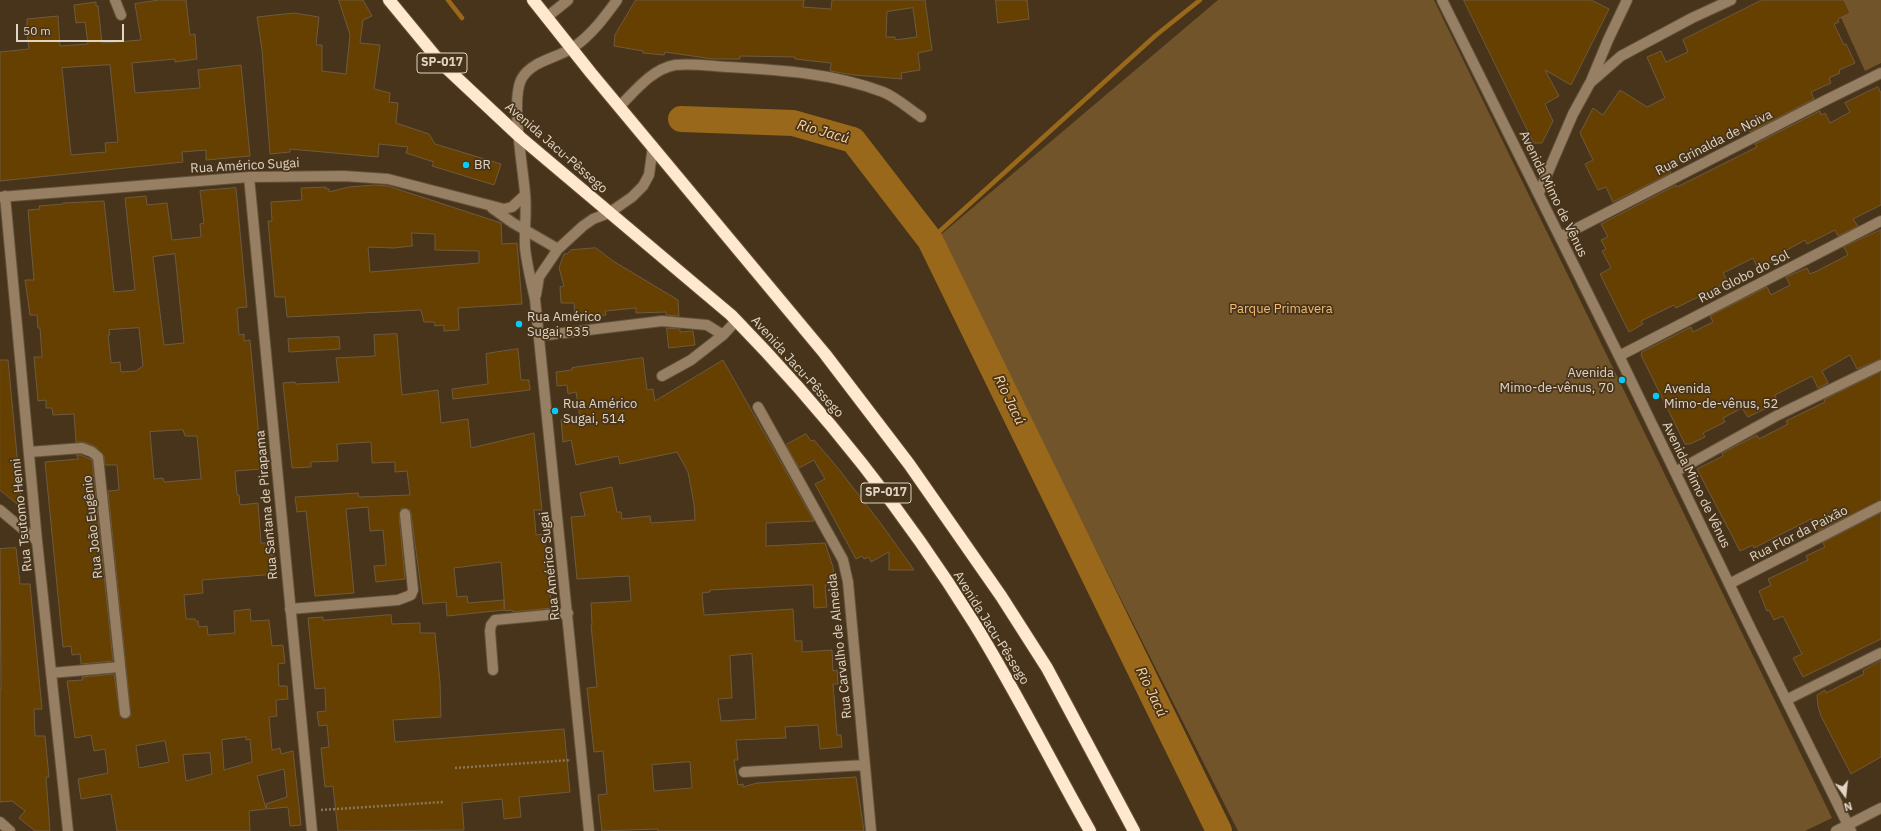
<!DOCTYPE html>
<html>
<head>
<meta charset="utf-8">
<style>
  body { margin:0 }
  #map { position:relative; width:1881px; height:831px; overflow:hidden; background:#47341a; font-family:"IBM Plex Sans",sans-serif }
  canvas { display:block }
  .north { position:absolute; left:1825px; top:775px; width:40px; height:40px; -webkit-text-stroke:3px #47341a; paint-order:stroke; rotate:165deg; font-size:11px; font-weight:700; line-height:16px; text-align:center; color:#e0d4c5 }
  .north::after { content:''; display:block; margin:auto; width:14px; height:18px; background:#e0d4c5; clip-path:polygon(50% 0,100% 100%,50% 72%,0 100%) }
  .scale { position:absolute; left:16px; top:24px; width:108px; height:18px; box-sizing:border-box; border:2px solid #e0d4c5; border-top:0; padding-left:5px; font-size:12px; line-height:14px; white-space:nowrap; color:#e0d4c5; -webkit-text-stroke:3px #47341a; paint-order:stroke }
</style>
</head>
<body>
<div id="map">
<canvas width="1881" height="831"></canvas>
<div class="north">N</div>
<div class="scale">50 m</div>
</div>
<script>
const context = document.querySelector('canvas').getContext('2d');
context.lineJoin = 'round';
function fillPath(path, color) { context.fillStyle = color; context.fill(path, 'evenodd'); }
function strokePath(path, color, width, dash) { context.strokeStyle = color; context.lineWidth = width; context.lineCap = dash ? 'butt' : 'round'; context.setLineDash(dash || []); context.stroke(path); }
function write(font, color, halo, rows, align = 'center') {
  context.font = font + ' "IBM Plex Sans",sans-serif'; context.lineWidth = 3.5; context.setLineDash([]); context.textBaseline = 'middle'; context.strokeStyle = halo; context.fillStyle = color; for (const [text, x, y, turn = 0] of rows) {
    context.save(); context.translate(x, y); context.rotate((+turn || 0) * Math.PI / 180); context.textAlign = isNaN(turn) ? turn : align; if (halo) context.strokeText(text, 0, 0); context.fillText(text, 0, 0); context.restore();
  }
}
fillPath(new Path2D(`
  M1218,0H1434L1832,818L1805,831H1238L938,237Z
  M1833,0H1881V63L1865,71Z`), '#72542b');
strokePath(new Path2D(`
  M448,0L462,18
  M930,240L1155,36L1200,0`), '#9a681a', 4.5);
strokePath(new Path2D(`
  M681,119L793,123L853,140L930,240L1219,831`), '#9a681a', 26);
const building = new Path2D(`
  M159,0H186L190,35L195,34L197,59L175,62V59L132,63L135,93L200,88L198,70L241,65L250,156L206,160V150L182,152L183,162L0,181V52L29,49L26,26H27V19L58,16L60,46L88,44L85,22L76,23L74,5L96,2V6H98L102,43L141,40L135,4ZM110,65L118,142L105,143L106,152L71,155L62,68Z
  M339,0H363L372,16L363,20L360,43L380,45L374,89L390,93L389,102L398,103L396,123L429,134L435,144L501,164L494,185L432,166L434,162L406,153L408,147L379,144L378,157L290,149V152L270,154L262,50L257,17L294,13L319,17L316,45H322V71L346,74L350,35Z
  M636,0H804L803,7L831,9L832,0H925L932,50L918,53L920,70L901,73L902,79L854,75L830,71L831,63L795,59V57L740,56V59H713L665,52L664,55L643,53V51L614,46L615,35ZM913,8L917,37L895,40V37H886L887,12Z
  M996,0H1027L1029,19L998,23Z
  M1464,0H1591L1609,9L1571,85L1545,70L1559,96L1545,104L1553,121L1542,143H1534Z
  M1762,0H1844L1850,13L1838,19L1839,22L1834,24L1844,45L1846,44L1855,63L1839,70L1840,73L1829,78L1831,83L1811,92L1814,99L1750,132L1748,127L1668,166L1671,173L1613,202L1606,187L1598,190L1585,164L1593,160L1580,133L1593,108L1603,115L1620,90L1647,107L1665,98L1647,57L1661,51L1666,62L1688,52L1683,40Z
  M1878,87L1881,93V205L1853,219L1858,226L1838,236L1835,230L1807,244L1805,240L1785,251L1787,254L1758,269L1753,258L1723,273L1728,282L1676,308L1674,305L1641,321L1643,324L1629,332L1600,274L1611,268L1602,251L1606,249L1601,240L1608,237L1601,224L1676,185L1677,187L1757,147L1755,144L1820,111L1821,115L1825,113L1830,123L1850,112L1845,103Z
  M376,185L388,186L501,223L502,244L517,243L522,304L458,308L459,330L444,331V325L435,326L434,322H424L421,310L287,317L285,297H275L268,221H272L271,202L302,200L301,188L326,187V189H329V192L349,187ZM412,233L435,234V250L479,251V263L370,272L368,247L394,248L412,246Z
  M236,188L247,307L237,308L239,335L244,334V341L250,340L262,469L235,471L237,495H239L240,505L258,503L261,543H269L270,555H274L276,574L202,580L203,593L184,595L186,619H195L196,621H198L199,627L207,626L208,635L235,633L234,611L250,609L251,621L269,620L272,646L283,645L285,663L278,664L279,686H287L288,699L276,700L277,716L269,717L272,750L280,748L281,754L293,751L301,825L290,826L288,807L267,809L266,804L287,797L284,769L257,776L266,809L249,811L250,831H117L111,794L81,799L78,779L108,773L105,749L94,751L91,735L75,738L67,681L83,680L82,677L114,674L120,716L125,719L131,716L108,491L119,490L117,465H105L104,456L96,447L84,442H76L74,414L53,415L52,408H46V400L38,401L34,357H42L40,328H38L37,315H30L25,280H34L28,210L40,209L39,206L63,204V203L104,201L114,292L135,290L125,198L146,196L147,205L167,203L172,240L201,237L200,224L204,223L200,191ZM175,254L184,343L164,345L153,257ZM139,328L143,366L136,371L121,372L120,362L111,363L108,335H110L109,330ZM183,430L185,436H197L201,479L164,482L163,478L154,479L150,432ZM246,737V740L250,739L252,762L224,770L222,740ZM165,741L169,762L139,768L136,746ZM210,753L212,774L186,781L183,755Z
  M1881,230V359L1857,369L1850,355L1822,371L1828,383L1818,388L1812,376L1775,395L1777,403L1748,417L1742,408L1723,418L1725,422L1703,433L1705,437L1690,444H1685L1641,355L1642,352L1691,327L1693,332L1713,322L1710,316L1767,287L1771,295L1790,285L1786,277L1807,268L1810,274L1817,271L1848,255L1844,247Z
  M596,248L613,261L678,300L679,316L666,315V312L636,313V308L605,311L606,315L575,318L574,303H561L560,287L564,286L559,268L564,254H567L571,250Z
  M667,328L680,329V332L693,331L695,345L669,348Z
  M397,334L402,395L438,390L441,423L468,419L471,448L534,433L542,510H534L536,535L544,534L552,608L513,612L512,610L505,611L501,562L454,568L457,597L467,596L468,603L504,600V610L447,616L446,602L423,604L411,513L410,510L405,508L401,509L399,515L405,579L376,582L374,566L386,565L383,530L370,531L368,507L346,509L354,593L315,596L306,511L297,512L295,497L358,493L359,497L410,495L407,471L395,472V462L372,463L371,442L337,444L338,461L311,462V467L292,468L283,383L295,382L296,384L339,382L336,358L375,356L374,335Z
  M339,337L340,349L289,352L288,339Z
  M518,349L521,380H529L530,390L453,399L452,389L488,384L486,354Z
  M643,358L647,390L653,389L655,401L723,360L814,521L766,523V546L825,543L833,567L835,584L825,585L827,607L814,608L813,585H807L710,590V592L702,593L704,615L793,609L795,641H802V652L832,650L833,671L837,670L838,684H833L837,735H841L842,747L820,749L818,725L785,727L786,738L736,740L738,760H734L738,785L743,784V787L757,783L856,777L864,831H658V829L602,831L598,795L607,794L603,751L594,752L587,688L597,687L591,625H592L591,603L631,601L629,576L577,579L571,517L585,516L580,493L612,487L617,512H621L622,519L650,516L651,523L695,520L694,504L688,472L677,452L620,464L618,456L576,465L571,440L563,442L561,420L580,417L576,392L568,394L567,385L557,386L556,372L572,370V368ZM752,654L756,719L721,721L718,699L732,698L730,656ZM690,762L692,788L654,791L652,765Z
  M0,360H8L22,508L0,490Z
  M1881,372V500L1818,531L1811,519L1754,548L1753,545L1740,551L1697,469L1723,456L1722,453L1734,447L1757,435L1759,439L1788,424L1786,421L1825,402L1824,400Z
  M806,434L811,441L814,440L837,467L882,525L914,570H889V552L871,562L869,557L864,559L862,556L856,559L815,484L825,479L814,460L799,468L786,445Z
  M77,455H81L92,460L113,661L81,664L80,654L72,655L71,646L63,647L45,462L78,459Z
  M1881,513V639L1803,677L1793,658L1802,654L1783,616L1774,620L1769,610L1767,611L1759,591L1771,585L1768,579L1808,560L1806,556L1825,547L1823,543Z
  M16,548L20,584H30L42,709H34L35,736H45L49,777H46L50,831H35L19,818L25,811L12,801L0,802V689H1L0,549Z
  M391,615L392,624L420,623V633H435L440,682L441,717L393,720L395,742L564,729L570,792L519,797L521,817L504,819L502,799L462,803L464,830L338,831L333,786L325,787L323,768L321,748L329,747L327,725L319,726L317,712L326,711L325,688L315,689L308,618L323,617V620Z
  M1881,661V757L1851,774L1821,716L1818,706L1817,695L1825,690L1826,693L1864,674L1863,671Z`);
fillPath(building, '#664000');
strokePath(building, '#6f5a3f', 1);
const minor = new Path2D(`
  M115,0L121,15
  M1442,0L1619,356L1748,623L1851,831
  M547,17L568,0
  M1591,81L1608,40L1627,0
  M619,107C635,91 652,69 675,65C691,63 710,66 727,67C779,70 833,73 883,92C896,97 909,109 921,117
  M249,177L312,831
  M1539,193L1573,114L1590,83L1621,56L1692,18L1731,0
  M5,196L37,541L68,831
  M0,197L249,177L344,176L388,179L504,209L512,207L525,195
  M492,208L513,223L558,249
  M1560,237L1826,100L1881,73
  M536,295L539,277L558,249L583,226L593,219L609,213L632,197L643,186L649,175L653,146
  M539,336L662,321L707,325L723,335L736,321
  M1619,356L1881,221
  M662,376L691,360L723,335
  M758,407L843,560L848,582L871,831
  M29,452L82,448L92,452L98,457L125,713
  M1675,472L1778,415L1881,365
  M0,510L37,541
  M1729,584L1881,506
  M290,609L398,600L411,595L413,590L405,514
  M493,670L490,631L491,625L495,620L568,613
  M51,673L120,667
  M1786,700L1881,653
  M744,772L865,765
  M0,822L10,831
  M589,831L535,299C531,282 527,265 525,248C524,230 527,211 525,193C523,167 510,98 522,78C533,60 558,58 574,47C592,34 604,18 617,0
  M1836,831L1881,808`);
const highway = new Path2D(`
  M389,0L441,63L520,137L731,315C823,409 905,512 974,623C1016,691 1051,762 1090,831
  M533,0L591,73L825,354L909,464L1001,596L1047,668L1134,831`);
strokePath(minor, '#635139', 12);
strokePath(highway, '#635139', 14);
strokePath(new Path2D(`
  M455,768L571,760
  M321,810L443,802`), '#877661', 2.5, [2, 2]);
strokePath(minor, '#967f63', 10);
strokePath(highway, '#ffe8cd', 12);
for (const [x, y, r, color] of [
  [466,165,4,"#06cbf9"],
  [519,324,4,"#06cbf9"],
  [1622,380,4,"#06cbf9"],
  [1656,396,4,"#06cbf9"],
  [555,411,4,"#06cbf9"]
]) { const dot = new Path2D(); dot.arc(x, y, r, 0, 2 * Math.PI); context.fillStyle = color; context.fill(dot); strokePath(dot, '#47341a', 1.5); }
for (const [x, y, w] of [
  [442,63,50],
  [886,493,50]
]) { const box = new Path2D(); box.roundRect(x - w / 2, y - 10, w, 20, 3); context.fillStyle = '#47341a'; context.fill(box); strokePath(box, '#e0d4c5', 1); }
write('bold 12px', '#e0d4c5', null, [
  ["SP-017",442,63],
  ["SP-017",886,493]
]);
write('13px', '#e0d4c5', '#47341a', [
  ["Rua Grinalda de Noiva",1714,143,-27],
  ["Avenida Jacu-Pêssego",556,148,41],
  ["Rua Américo Sugai",245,166,-3],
  ["Avenida Mimo de Vênus",1553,194,64],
  ["Rua Globo do Sol",1744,277,-27],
  ["Avenida Jacu-Pêssego",797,367,48],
  ["Avenida Mimo de Vênus",1696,485,64],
  ["Rua Santana de Pirapama",267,505,-95],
  ["Rua Tsutomo Henni",22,515,-96],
  ["Rua João Eugênio",93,527,-96],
  ["Rua Flor da Paixão",1799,534,-27],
  ["Rua Américo Sugai",550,566,-96],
  ["Avenida Jacu-Pêssego",991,628,58],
  ["Rua Carvalho de Almeida",840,646,-96]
]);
write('13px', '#e0d4c5', '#47341a', [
  ["BR",474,165],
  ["Rua Américo",527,317],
  ["Sugai, 535",527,332],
  ["Avenida",1614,373,"right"],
  ["Mimo-de-vênus, 70",1614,388,"right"],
  ["Avenida",1664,389],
  ["Mimo-de-vênus, 52",1664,404],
  ["Rua Américo",563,404],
  ["Sugai, 514",563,419]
], 'left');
write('13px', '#f5bd74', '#47341a', [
  ["Parque Primavera",1281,309]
]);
write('italic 14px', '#ffd49f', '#47341a', [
  ["Rio Jacú",823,132,16],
  ["Rio Jacú",1009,400,64],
  ["Rio Jacú",1151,692,64]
]);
</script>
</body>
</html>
